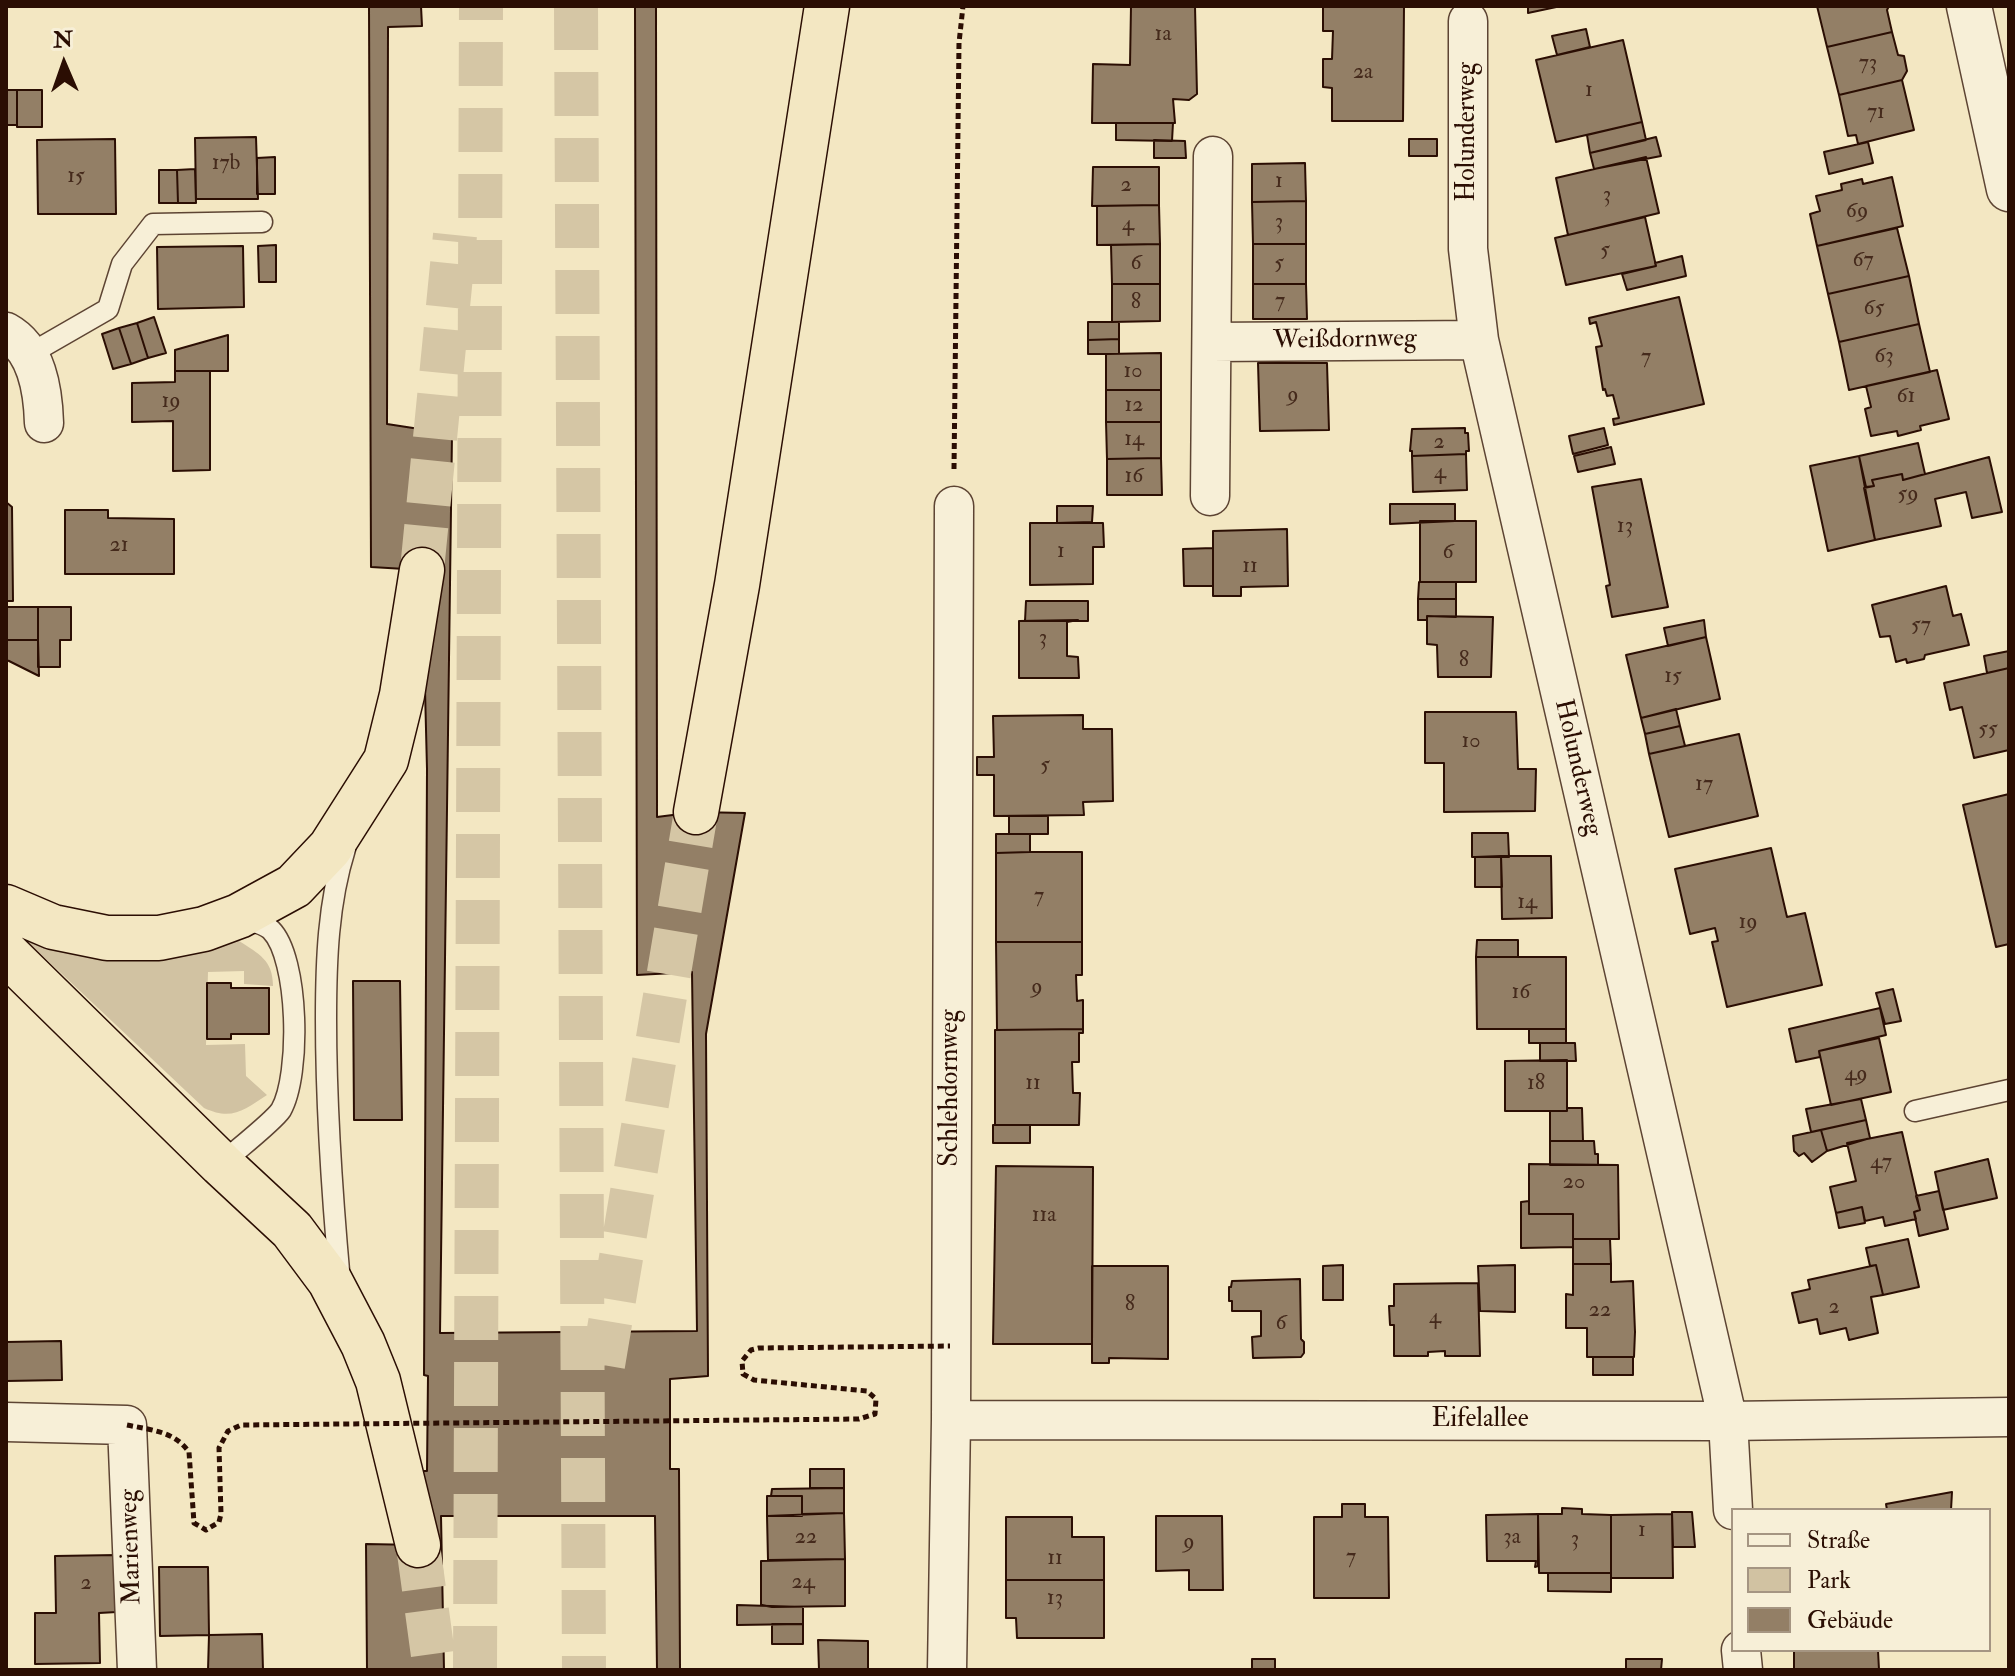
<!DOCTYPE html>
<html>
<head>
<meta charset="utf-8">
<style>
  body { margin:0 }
  #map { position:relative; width:2015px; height:1676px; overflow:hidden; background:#f3e7c2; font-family:"IM FELL Double Pica",serif }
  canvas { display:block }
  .frame { position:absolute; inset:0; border:8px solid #2b0e03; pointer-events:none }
  .legend { position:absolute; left:1731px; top:1508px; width:260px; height:144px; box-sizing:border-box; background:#f7efd7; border:2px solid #a59582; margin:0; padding:10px 14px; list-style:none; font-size:24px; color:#2b0e03 }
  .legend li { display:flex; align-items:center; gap:16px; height:40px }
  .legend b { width:40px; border:2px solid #a59582 }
  .north { position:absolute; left:24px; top:24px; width:80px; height:80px; -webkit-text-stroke:6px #f7efd7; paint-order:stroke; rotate:358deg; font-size:22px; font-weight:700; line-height:32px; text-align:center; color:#2b0e03 }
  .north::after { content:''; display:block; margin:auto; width:28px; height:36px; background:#2b0e03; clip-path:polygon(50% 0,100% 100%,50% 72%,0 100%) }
</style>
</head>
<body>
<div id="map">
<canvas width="2015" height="1676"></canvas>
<div class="frame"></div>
<ul class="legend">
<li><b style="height:10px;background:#f7efd7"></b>Straße</li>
<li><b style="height:22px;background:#d1c2a2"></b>Park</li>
<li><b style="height:22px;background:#937f66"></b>Gebäude</li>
</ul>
<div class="north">N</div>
</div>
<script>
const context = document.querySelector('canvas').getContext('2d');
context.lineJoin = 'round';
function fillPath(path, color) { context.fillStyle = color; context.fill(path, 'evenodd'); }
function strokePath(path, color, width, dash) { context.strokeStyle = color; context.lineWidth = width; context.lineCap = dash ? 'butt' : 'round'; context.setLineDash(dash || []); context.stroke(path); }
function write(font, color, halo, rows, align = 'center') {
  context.font = font + ' "IM FELL Double Pica",serif'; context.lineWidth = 6; context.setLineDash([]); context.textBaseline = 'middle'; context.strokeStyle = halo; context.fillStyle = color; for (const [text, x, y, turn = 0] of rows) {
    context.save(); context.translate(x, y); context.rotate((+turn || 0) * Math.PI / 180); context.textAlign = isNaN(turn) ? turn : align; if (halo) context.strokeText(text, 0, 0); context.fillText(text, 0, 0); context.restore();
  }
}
fillPath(new Path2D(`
  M24,933L239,941C259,954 273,960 273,986L244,984V971L208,972L206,1045L245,1044L246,1076L267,1095C244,1110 232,1121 204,1108L27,941Z`), '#d1c2a2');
const building = new Path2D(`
  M369,6H421L422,26L388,27L387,424L452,434L440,1333L697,1331L692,972L637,975L635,6H656L657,817L696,812L745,813L706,1034L708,1376L670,1379V1469H679L680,1670H657L655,1516H441L444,1670H367L366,1544L418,1545L421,1471H427L428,1376L424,1375L427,769L422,570L371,567Z
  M1131,6H1195L1197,94L1189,100L1173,99L1175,123H1092L1093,64L1130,65Z
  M1323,6H1404L1403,121H1332V88L1323,87V59H1332L1333,31H1323Z
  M1528,6H1561L1528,13Z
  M1817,6H1889L1887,10L1892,32L1827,47Z
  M1586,29L1590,47L1557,55L1552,36Z
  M1892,32L1898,55L1904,56L1907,71L1902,80L1839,95L1827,47Z
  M1623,40L1642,122L1556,142L1536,60Z
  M1902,80L1914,130L1858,144L1856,135L1848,136L1839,95Z
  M6,90H17V125H6Z
  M17,90H42V127H17Z
  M1642,122L1646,140L1590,153L1587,135Z
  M1116,123H1173L1172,141L1116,140Z
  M256,137L258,199H196L195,138Z
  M1656,137L1661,156L1594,169L1590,153Z
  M115,139L116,214H38L37,140Z
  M1409,139H1437V156H1409Z
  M1154,140L1185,141L1186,158H1154Z
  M1868,142L1873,163L1829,174L1824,152Z
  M275,157V194H257V158Z
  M1646,157L1659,213L1568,235L1556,178Z
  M1305,163L1306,201L1252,202V164Z
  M1093,167H1159V205L1092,206Z
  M195,169L196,203H178L177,170Z
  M159,170H177L178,203H159Z
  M1892,177L1903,226L1817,246L1810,214L1820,211L1816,196L1842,190L1841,184L1862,179L1863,184Z
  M1306,201V244H1253L1252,202Z
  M1159,205L1160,244L1097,245V206Z
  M1645,217L1656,266L1566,285L1555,238Z
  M1897,228L1909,276L1828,294L1817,246Z
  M1160,244V284H1112L1111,245Z
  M1253,244H1306V284H1253Z
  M276,245V282H259L258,246Z
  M243,246L244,307L158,309L157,247Z
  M1682,256L1686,276L1627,290L1622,274L1656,266L1655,263Z
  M1909,276L1919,324L1839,342L1828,294Z
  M1112,284H1160V321L1112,322Z
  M1253,284H1306L1307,319H1253Z
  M1679,297L1704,404L1614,425L1613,419L1619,418L1613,395L1607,396L1605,389L1603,390L1596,347L1602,346L1596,322L1590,324L1589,318Z
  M154,317L166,353L148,358L137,323Z
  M1088,322H1119V339L1088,340Z
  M137,323L148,358L131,364L119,328Z
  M1919,324L1930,372L1849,390L1839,342Z
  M119,328L131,364L113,369L102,334Z
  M228,335V371H175V350Z
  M1119,339V354H1088V340Z
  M1161,353V390H1106V354Z
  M1258,363H1327L1329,430L1260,431Z
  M1937,370L1949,419L1920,426L1921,430L1898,436L1897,431L1871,436L1865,409L1871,407L1866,386Z
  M175,371H210V470L173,471V421L132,422V383L175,382Z
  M1106,390H1161V422H1106Z
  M1106,422H1161V458L1107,459Z
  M1465,428V433H1468L1469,451H1466V454L1412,456V451H1410L1412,429Z
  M1604,428L1608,445L1573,454L1569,436Z
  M1918,443L1925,474L1903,480L1902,474L1872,480L1874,486L1866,487L1859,456Z
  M1611,447L1615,464L1578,472L1574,456Z
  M1466,454L1467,490L1413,492L1412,456Z
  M1859,456L1875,540L1828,551L1810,466Z
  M1989,457L2002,512L1972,518L1966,492L1935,499L1941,526L1875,540L1864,488L1874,486L1872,480L1902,474L1903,480Z
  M1161,458L1162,495H1107V459Z
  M1641,479L1668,607L1612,617L1606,586L1610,585L1592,487Z
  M6,502L12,507L13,601H6Z
  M1390,504H1455V521L1390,524Z
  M1057,506H1093L1092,522L1057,523Z
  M65,510H108V518L174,519V574H65Z
  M1420,521H1476V582H1420Z
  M1030,523H1103L1104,547H1093V584L1030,585Z
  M1287,529L1288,586L1241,587V596H1213V531Z
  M1213,548V586H1184L1183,549Z
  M1419,582H1456V599H1418Z
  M1946,586L1953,616L1961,614L1969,645L1925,655L1924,659L1907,663L1906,659L1896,662L1890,636L1880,637L1872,605Z
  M1418,599H1456V617L1427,616V620H1418Z
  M1026,601H1088V621H1025Z
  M6,607H38V640H6Z
  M38,607H71V640H60V667H38Z
  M1427,616L1493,617L1491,677H1438L1437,645L1427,644Z
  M1078,620L1067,622V656L1078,657L1079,678H1019V621Z
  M1704,620L1706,637L1668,646L1664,628Z
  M1706,637L1720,699L1641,718L1626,655Z
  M7,640H38L39,676L7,660Z
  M2009,651V668L1987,673L1984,656Z
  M2009,668V750L1974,758L1962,707L1950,710L1944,683Z
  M1676,709L1680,726L1645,734L1641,718Z
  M1425,712H1516L1518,769H1536L1535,811L1444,812V763H1425Z
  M1083,715V729H1112L1113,801L1083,802L1084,815L994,816V775H977V757H994L993,716Z
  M1680,726L1685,746L1649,754L1645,734Z
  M1739,734L1758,816L1669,837L1649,754Z
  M2009,794V944L1996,947L1963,805Z
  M1009,816H1048V834H1009Z
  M1472,833H1508L1509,857H1472Z
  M996,834H1030V852L996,853Z
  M1771,848L1787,917L1805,913L1822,985L1727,1007L1712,942L1718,941L1715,928L1690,934L1675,869Z
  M1030,852H1082V942H996V853Z
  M1501,856H1551L1552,918L1502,919Z
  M1501,856L1502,887H1475V857Z
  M1477,940H1518V957H1476Z
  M996,942H1082V975H1076L1077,1001L1083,1000V1029L997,1030Z
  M1476,957H1566V1029H1477Z
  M353,981H400L402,1120H354Z
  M207,983H231V988H269V1034H231V1039H207Z
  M1893,989L1901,1021L1885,1024L1876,993Z
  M1880,1008L1886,1035L1819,1051L1820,1057L1796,1062L1789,1029Z
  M1083,1029V1033H1079V1062H1072L1073,1093H1080L1079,1125H995V1030Z
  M1529,1029H1566V1043H1529Z
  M1879,1038L1891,1092L1831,1105L1819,1051Z
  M1540,1043H1575L1576,1061H1540Z
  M1567,1060V1111H1505V1061Z
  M1861,1099L1866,1120L1811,1132L1806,1109Z
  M1567,1108H1582L1583,1141H1550V1111H1567Z
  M1866,1120L1870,1138L1827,1151L1821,1130Z
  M993,1125H1030V1143H993Z
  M1821,1130L1827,1151L1812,1162L1804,1153L1799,1156L1794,1151L1793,1136Z
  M1902,1132L1920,1210L1914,1212L1916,1219L1885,1226L1883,1217L1865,1221L1862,1207L1836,1213L1830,1187L1856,1181L1847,1143Z
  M1550,1141H1594L1595,1154H1598V1165H1550Z
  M1988,1159L1997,1198L1943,1210L1935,1172Z
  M1529,1164L1618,1165L1619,1239H1573V1214H1529Z
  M996,1166L1093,1167L1092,1344H993Z
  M1939,1191L1948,1229L1919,1236L1914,1212L1920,1210L1916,1196Z
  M1529,1201V1214H1573V1247L1521,1248V1202Z
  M1862,1207L1865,1223L1839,1228L1836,1213Z
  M1573,1239H1610L1611,1264H1573Z
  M1908,1239L1919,1287L1883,1295L1876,1265L1870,1266L1866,1248Z
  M1573,1264H1611V1282L1633,1281L1635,1332L1634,1357H1587V1328H1566V1294L1573,1295Z
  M1343,1265V1300H1323V1266Z
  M1515,1265V1312L1480,1311L1478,1266Z
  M1876,1265L1883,1295L1871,1297L1878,1333L1849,1340L1846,1328L1820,1334L1817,1319L1799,1323L1792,1293L1810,1289L1808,1280Z
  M1092,1266H1168V1359L1109,1358V1363H1092Z
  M1300,1279L1301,1339L1304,1342V1353L1301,1357L1253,1358L1252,1337L1261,1336V1311H1232V1301H1229V1287H1231L1232,1281Z
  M1478,1283L1480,1356H1445V1351L1428,1352V1356H1394V1325H1390L1389,1306H1394V1284Z
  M61,1341L62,1380L6,1381V1342Z
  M1593,1357H1633V1375H1593Z
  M810,1469H844V1488H810Z
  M844,1488V1513L802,1514V1496H771L772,1489Z
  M1952,1492L1951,1510H1887L1886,1504Z
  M767,1496H802V1516H767Z
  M1342,1504H1365V1517H1388L1389,1598H1314V1517H1342Z
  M1562,1508L1582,1509V1514L1611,1515V1573H1539L1538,1514H1562Z
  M1672,1512H1692L1695,1547H1673Z
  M844,1513L845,1559L768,1560L767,1516Z
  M1538,1514V1566L1535,1567L1536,1561H1487L1486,1515Z
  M1672,1514L1673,1578H1611V1515Z
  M1156,1516H1222L1223,1590H1189V1570L1156,1571Z
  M1006,1517H1072V1537H1104V1580H1006Z
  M117,1555V1612L99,1613L100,1663L35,1664V1613H56L55,1556Z
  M845,1559V1606L772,1607L761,1605V1561Z
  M159,1567H208L209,1635L160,1636Z
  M1548,1573H1611V1592L1548,1591Z
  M1006,1580H1104V1638H1017L1016,1618H1006Z
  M737,1605L803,1607V1624L737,1625Z
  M772,1624H803V1644H772Z
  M262,1634L263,1670H208L209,1635Z
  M818,1640L868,1641V1670H819Z
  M1794,1650H1878L1879,1670H1794Z
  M1252,1659H1275V1670H1252Z
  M1626,1659H1662L1661,1670H1626Z`);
fillPath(building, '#937f66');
strokePath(building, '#2b0e03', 2);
strokePath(new Path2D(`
  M576,6L584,1670
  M422,570L455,235
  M603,1365L696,812
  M418,1545L435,1670
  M475,1670L481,6`), '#d5c6a5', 44, [44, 22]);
const service = new Path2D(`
  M28,355L108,309L122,264L153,224L262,222
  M1915,1111L2009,1090
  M221,1164C234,1152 273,1122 281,1110C301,1075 299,958 271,930C265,924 251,921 243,918
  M340,1282C332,1194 326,1107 326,1019C326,961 328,903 345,849`);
const minor = new Path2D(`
  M1468,21V249L1479,340L1728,1421L1733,1510
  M6,332C37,349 43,390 44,423
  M1212,342L1479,340
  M1210,496L1213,156
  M951,1420L1728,1421L2009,1417
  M6,1422L127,1425L137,1670
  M1741,1650L1743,1670
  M947,1670L951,1420L954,506`);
const tertiary = new Path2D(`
  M1969,6L2009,189`);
const motorway = new Path2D(`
  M696,812L737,585L827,6
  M6,907L53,927L107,938H159L204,929L239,916L294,886L330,848L386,760L402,695L422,570
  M6,953L221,1164L292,1230L330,1281L363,1344L378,1381L418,1545`);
strokePath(service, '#5d4433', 23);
strokePath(minor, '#5d4433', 41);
strokePath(tertiary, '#5d4433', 47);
strokePath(motorway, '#2b0e03', 47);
strokePath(new Path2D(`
  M954,469L959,43L963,6`), '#2b0e03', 5, [6, 4]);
strokePath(service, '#f7efd7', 20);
strokePath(minor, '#f7efd7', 38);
strokePath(tertiary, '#f7efd7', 44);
strokePath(motorway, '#f3e7c2', 44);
strokePath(new Path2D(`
  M127,1425C151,1430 174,1431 189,1452L194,1523L206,1530L219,1522L221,1514L219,1448L228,1431L241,1425L859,1419L875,1414L876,1399L867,1391L754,1380L743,1374L742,1361L751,1350L759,1348L950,1346`), '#2b0e03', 5, [6, 4]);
write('22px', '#452a1c', null, [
  ["1a",1163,35],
  ["73",1868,64],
  ["2a",1363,73],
  ["1",1589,91],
  ["71",1876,113],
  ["17b",226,164],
  ["15",76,177],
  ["1",1279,182],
  ["2",1126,186],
  ["3",1607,196],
  ["69",1857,212],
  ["3",1279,223],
  ["4",1128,225],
  ["5",1605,251],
  ["67",1863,261],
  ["6",1136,264],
  ["5",1279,264],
  ["7",1280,302],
  ["8",1136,303],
  ["65",1874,309],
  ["63",1884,357],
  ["7",1646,358],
  ["10",1133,372],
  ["9",1293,396],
  ["61",1906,397],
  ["19",171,402],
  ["12",1134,406],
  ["14",1134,440],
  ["2",1439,443],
  ["4",1440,473],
  ["16",1134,477],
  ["59",1908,495],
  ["13",1625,527],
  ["21",119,546],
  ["1",1061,552],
  ["6",1448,553],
  ["11",1250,567],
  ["57",1921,626],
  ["3",1043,639],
  ["8",1464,661],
  ["15",1673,677],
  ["55",1988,730],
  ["10",1471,742],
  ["5",1045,766],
  ["17",1704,785],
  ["7",1039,897],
  ["14",1527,903],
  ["19",1748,923],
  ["9",1037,988],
  ["16",1521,993],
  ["49",1856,1075],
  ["11",1033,1084],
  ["18",1536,1084],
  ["47",1881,1163],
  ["20",1574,1183],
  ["11a",1044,1216],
  ["8",1130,1305],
  ["2",1834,1308],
  ["22",1600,1311],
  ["4",1435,1318],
  ["6",1281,1324],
  ["1",1642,1531],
  ["22",806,1538],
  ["3a",1512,1538],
  ["3",1575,1540],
  ["9",1189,1543],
  ["7",1351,1558],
  ["11",1055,1559],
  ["24",803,1583],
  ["2",86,1584],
  ["13",1055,1599]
]);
write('26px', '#2b0e03', '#f7efd7', [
  ["Holunderweg",1468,132,-90],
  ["Weißdornweg",1345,341,-1],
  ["Holunderweg",1577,768,77],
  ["Schlehdornweg",951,1088,-90],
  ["Eifelallee",1480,1420],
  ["Marienweg",132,1547,-92]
]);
</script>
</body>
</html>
